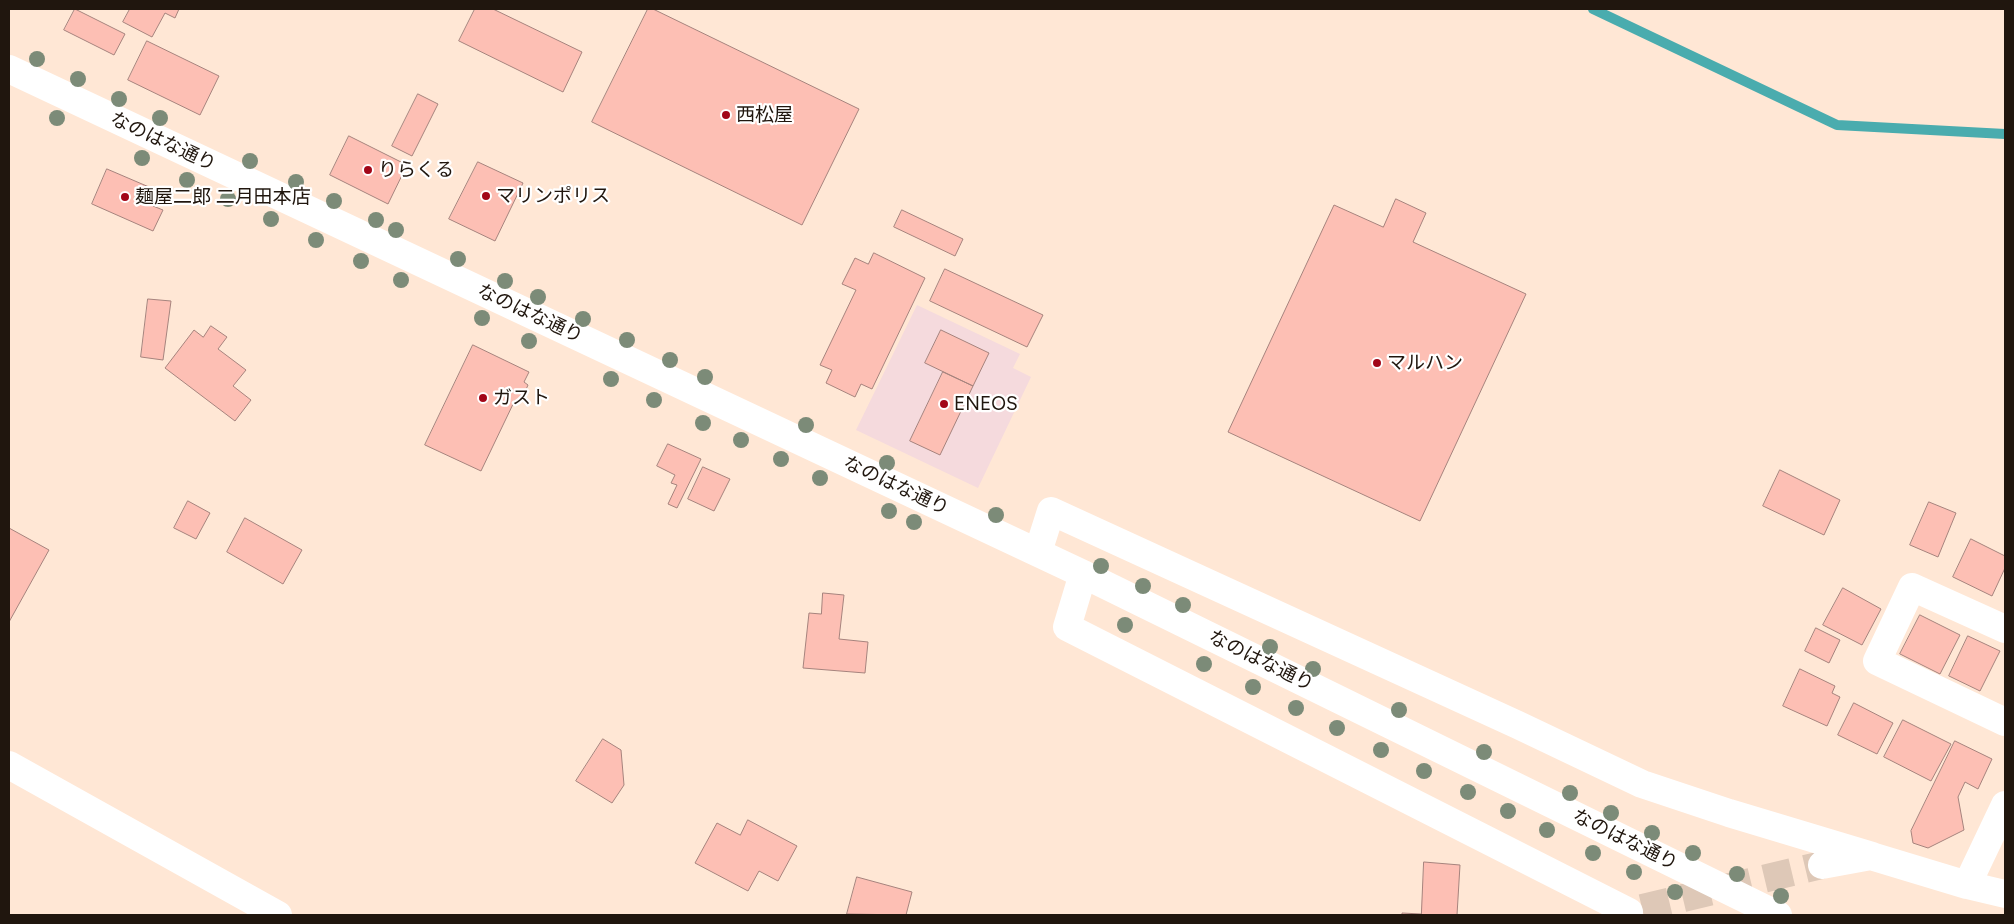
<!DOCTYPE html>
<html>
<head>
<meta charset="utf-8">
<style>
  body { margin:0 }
  #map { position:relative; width:2014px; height:924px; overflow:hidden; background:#ffe7d5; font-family:Figtree,sans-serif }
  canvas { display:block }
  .frame { position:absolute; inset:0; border:10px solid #20160e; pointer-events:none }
</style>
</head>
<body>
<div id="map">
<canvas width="2014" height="924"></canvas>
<div class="frame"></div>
</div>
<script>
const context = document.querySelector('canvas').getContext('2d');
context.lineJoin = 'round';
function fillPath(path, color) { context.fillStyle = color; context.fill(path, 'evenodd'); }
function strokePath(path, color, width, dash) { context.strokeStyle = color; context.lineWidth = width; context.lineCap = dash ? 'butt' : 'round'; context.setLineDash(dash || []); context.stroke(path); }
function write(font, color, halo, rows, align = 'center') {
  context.font = font + ' Figtree,"Noto Sans JP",sans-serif'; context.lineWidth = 4.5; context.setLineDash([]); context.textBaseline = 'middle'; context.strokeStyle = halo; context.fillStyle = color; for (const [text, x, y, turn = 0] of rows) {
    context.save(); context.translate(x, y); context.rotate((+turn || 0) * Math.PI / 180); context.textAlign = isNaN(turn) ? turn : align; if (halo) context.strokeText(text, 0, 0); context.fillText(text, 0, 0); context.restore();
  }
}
fillPath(new Path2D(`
  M917,305L1020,354L1013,368L1031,377L978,488L856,430Z`), '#f5dadd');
strokePath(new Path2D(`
  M1593,9L1837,125L2005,134`), '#4aacae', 10);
const building = new Path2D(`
  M75,9L125,34L114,55L64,30Z
  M130,9H179L175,18L165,13L152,37L123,22Z
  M475,9H493L582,52L563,92L459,41Z
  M648,9H653L859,109L802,225L592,122Z
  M147,41L219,76L200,115L128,80Z
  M418,94L438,104L412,156L392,146Z
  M349,136L407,165L388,204L330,175Z
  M478,162L523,183L495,241L449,219Z
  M107,169L156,190L153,206L163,210L153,231L92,204Z
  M1396,199L1426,213L1413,242L1526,294L1420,521L1228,432L1334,205L1383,227Z
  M902,210L963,239L955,256L894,227Z
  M874,253L925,278L872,389L861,384L855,397L826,383L832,370L820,365L856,290L842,284L855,258L868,264Z
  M945,269L1043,315L1027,347L930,301Z
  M148,299L171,301L163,360L141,357Z
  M211,326L227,337L218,349L246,370L233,386L251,400L235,421L165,368L194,330L203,337Z
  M941,330L989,353L973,386L925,363Z
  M473,345L529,372L524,382L528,385L520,403L515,400L481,471L425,445Z
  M943,372L973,386L940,455L910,441Z
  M668,444L701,459L677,508L668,504L677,485L671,483L675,475L657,466Z
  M703,467L730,479L714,511L688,499Z
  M1780,470L1840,500L1824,535L1763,506Z
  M188,501L210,513L196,539L174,528Z
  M1929,502L1956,513L1938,557L1910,545Z
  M245,518L302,550L283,584L227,552Z
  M9,528L49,550L9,622Z
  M1971,539L2005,556V568L1992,596L1953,577Z
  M1843,588L1881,609L1862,645L1823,625Z
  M823,593L844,595L839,639L868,642L865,673L803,668L809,613L821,614Z
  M1920,615L1960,635L1940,674L1900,654Z
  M1816,628L1840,640L1829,663L1805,651Z
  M1968,636L2000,651L1980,691L1949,676Z
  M1800,669L1835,686L1832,693L1840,697L1827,726L1783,706Z
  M1854,703L1893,723L1877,754L1838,735Z
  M1903,720L1951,744L1931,781L1884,757Z
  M603,739L621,750L624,785L612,803L576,781Z
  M1955,741L1992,759L1978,789L1965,782L1958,797L1964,830L1928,848L1913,843L1911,831Z
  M748,820L797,846L778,881L759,871L748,891L695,863L717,823L740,835Z
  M1424,862L1460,865L1457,915H1402V913L1421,914Z
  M857,877L912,892L906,915L847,914Z`);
fillPath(building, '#fdbfb4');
strokePath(building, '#a6837d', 1);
strokePath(new Path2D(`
  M1642,908L1822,865`), '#dec8b7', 28, [28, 14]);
strokePath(new Path2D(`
  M9,69L1083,574L1778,915
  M1038,552L1051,511L1518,725L1642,784L1729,813L1872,856
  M1083,574L1067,627L1629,912
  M2005,629L1912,587L1877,661L2005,722
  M9,765L278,915
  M1822,865L1871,856L1967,885L2005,894
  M1967,885L2005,805`), '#fff', 28);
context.fillStyle = '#7c8b78';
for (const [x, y] of [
  [37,59],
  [78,79],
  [119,99],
  [57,118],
  [160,118],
  [142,158],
  [250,161],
  [187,180],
  [296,182],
  [228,199],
  [334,201],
  [271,219],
  [376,220],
  [396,230],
  [316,240],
  [458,259],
  [361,261],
  [401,280],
  [505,281],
  [538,297],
  [482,318],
  [583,319],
  [627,340],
  [529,341],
  [670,360],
  [705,377],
  [611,379],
  [654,400],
  [703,423],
  [806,425],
  [741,440],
  [781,459],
  [887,463],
  [820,478],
  [889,511],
  [996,515],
  [914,522],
  [1101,566],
  [1143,586],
  [1183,605],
  [1125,625],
  [1270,647],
  [1204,664],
  [1313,669],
  [1253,687],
  [1296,708],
  [1399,710],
  [1337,728],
  [1381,750],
  [1484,752],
  [1424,771],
  [1468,792],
  [1570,793],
  [1508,811],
  [1611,813],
  [1547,830],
  [1652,833],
  [1593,853],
  [1693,853],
  [1634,872],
  [1737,874],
  [1675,892],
  [1781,896]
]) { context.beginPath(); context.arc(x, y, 8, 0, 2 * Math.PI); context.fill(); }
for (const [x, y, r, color] of [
  [726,115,5,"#a20618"],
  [368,170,5,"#a20618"],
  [486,196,5,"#a20618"],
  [125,197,5,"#a20618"],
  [1377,363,5,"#a20618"],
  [483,398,5,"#a20618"],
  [944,404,5,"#a20618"]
]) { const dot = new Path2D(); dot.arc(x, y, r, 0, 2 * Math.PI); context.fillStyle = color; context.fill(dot); strokePath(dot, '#fff', 2); }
write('19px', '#20160e', '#fff', [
  ["西松屋",736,115],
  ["りらくる",378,170],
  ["マリンポリス",496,196],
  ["麺屋二郎 二月田本店",135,197],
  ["マルハン",1387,363],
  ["ガスト",493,398],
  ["ENEOS",954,404]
], 'left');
write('19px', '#20160e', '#fff', [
  ["なのはな通り",163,142,25],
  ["なのはな通り",530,314,25],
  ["なのはな通り",896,486,25],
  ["なのはな通り",1261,661,26],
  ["なのはな通り",1625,840,26]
]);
</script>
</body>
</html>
